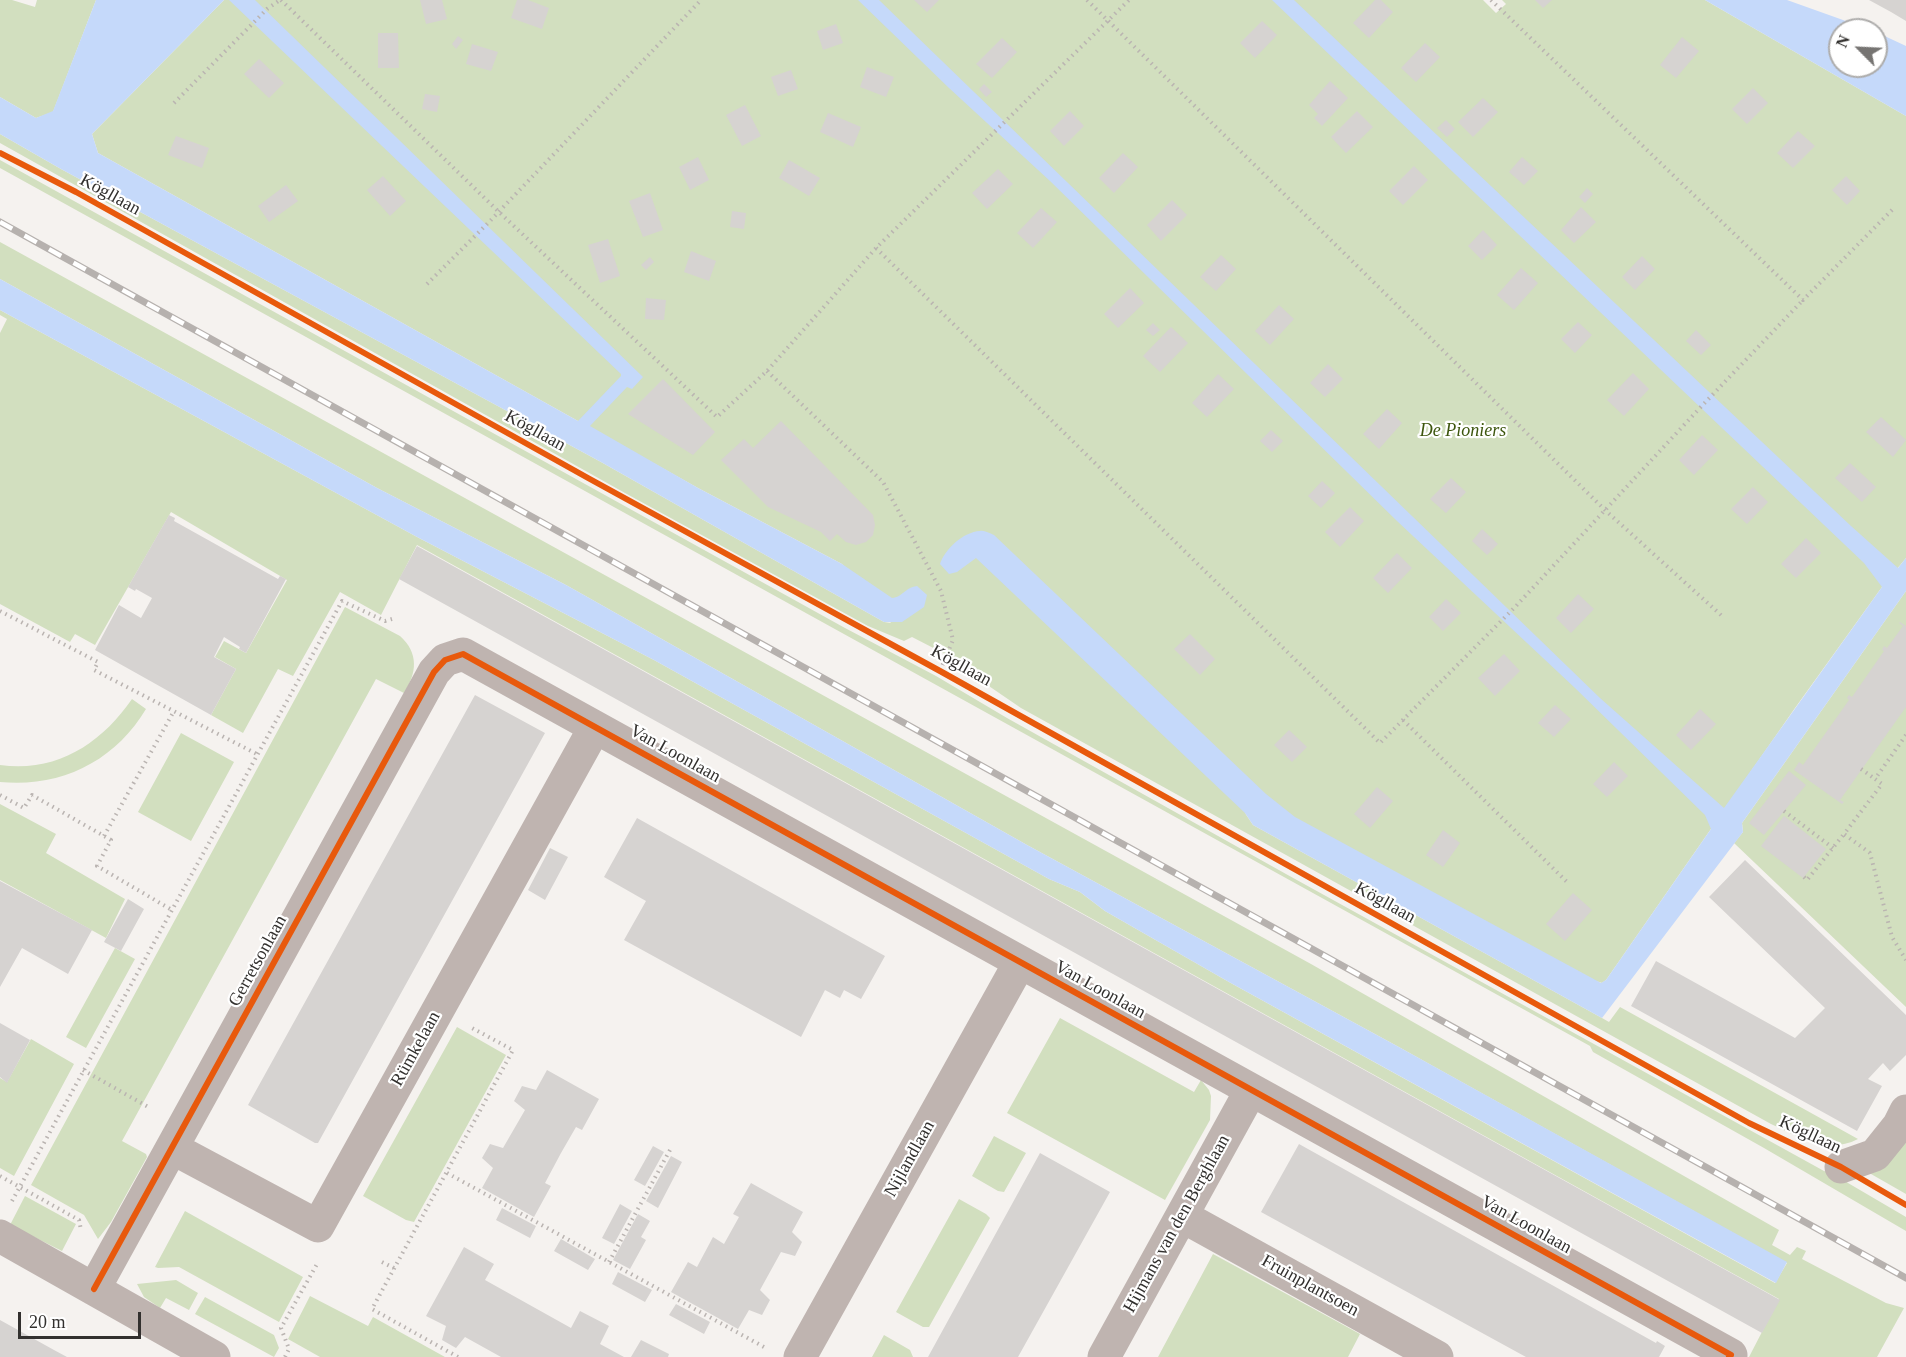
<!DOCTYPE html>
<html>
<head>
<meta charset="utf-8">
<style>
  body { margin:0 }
  #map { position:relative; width:1906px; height:1357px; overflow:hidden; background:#f5f2ef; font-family:"Times New Roman",serif }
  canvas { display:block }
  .north { position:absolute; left:1828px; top:18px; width:60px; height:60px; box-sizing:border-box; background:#fff; border:2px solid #adacab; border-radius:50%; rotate:294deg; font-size:16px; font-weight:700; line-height:24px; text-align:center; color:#32302e }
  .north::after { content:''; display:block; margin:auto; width:21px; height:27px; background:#767472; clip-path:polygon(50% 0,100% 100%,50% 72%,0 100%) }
  .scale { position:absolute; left:18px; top:1312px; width:123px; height:27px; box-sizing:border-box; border:3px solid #32302e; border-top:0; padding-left:8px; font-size:18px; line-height:21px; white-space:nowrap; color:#32302e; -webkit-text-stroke:4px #fff; paint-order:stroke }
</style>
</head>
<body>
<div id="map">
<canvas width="1906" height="1357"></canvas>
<div class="north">N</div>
<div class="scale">20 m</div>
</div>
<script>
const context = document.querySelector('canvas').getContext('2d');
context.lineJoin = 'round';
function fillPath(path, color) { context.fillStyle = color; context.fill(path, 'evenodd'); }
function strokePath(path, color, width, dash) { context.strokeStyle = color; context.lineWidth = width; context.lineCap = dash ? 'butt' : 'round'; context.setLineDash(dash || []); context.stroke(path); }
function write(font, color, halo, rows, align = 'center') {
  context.font = font + ' "Times New Roman",serif'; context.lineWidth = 4.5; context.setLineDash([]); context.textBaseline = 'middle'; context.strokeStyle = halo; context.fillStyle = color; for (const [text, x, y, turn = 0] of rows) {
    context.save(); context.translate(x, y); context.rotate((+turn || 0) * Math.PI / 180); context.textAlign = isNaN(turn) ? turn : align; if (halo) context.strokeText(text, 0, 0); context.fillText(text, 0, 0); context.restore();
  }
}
fillPath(new Path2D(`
  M0,0H12L35,7L37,0H96L53,112L36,118L0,97Z
  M224,0H1483L1496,13L1506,4L1502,0H1705L1906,116V558L1882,587L1795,708L1606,980L1602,983L1596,981L1457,906L1245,813L1253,825L1602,1018L1609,1022L1620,1007L1858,1139C1827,1155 1799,1137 1771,1124L1021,708L983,682L982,673L912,637L904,641L868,626L625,493L0,143V134L61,169L601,462L884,622L891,623L842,564L698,488L98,153L92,134Z
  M0,160L845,628L936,676L1007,718L1286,874L1824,1171L1837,1174L1848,1183L1906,1217V1231L1764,1148L1593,1052L1590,1046L0,168Z
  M0,242L1311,964L1779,1230L1772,1245L1790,1255L1797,1247L1806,1251L1802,1259L1886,1303L1904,1308L1877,1357H1749L1779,1299L417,545L381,615L340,592L293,676L278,669L243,733L211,715L236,669L215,657L224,641L246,653L287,580L171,512L95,645L75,634L70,642L0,604V333L7,319L0,315V310L419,538L654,660L1049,879L1080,892L1105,911L1229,982L1775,1283L1787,1263L1397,1046L1027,845L566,585L377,488L0,279Z
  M1906,591V1007L1734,843L1743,832L1742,823Z
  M345,607L400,636C419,653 417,673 404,693L376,679L122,1141L146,1154L147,1157L111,1222L98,1239L84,1215L31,1185Z
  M132,699L146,709C115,761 61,788 0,782V765C56,773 101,744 132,699Z
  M181,733L234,762L191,841L138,812Z
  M0,804L56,834L46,853L125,899L106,938L0,880Z
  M115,948L135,959L86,1048L66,1037Z
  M1060,1018L1194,1092L1201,1080L1209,1090L1211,1096L1210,1120L1165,1200L1007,1113Z
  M457,1027L506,1055L414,1222L406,1220L363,1196Z
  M31,1039L74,1064L14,1176L0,1168V1078L7,1082Z
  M994,1136L1026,1153L1004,1192L998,1191L972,1176Z
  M1906,1138V1194L1864,1170Z
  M25,1196L76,1224L62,1251L10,1225Z
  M959,1199L986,1214L990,1218L929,1327H923L896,1312Z
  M185,1211L303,1277L279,1322L179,1267L158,1268L155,1267Z
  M1213,1254L1360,1334L1348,1357H1158Z
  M176,1280L198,1293L189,1310L166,1298L160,1308L144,1297L137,1284Z
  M310,1296L368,1326L373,1317L445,1357H320L288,1339Z
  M205,1297L274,1335L279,1348L274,1357L195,1314Z
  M884,1335L910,1350L913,1357H872Z`), '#d2dfbf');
fillPath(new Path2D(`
  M96,0H224L92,134L98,153L578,421L621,376V374L229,0H255L643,377L632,389L627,387L590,426L698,488L842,564L892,598C903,597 904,588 917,586L927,595L924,607L902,622H884L601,462L61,169L0,134V97L36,118L53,111Z
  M858,0H879L1600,698L1724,808L1882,587L1864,563L1272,0H1294L1851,526L1898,568L1906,558V591L1742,823L1743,832L1602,1018L1253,825L1245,813L976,558L957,572L949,574L940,564C945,549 963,532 980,531C984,530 989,533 994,535L1266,794L1295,817L1601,983L1606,980L1711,829L1705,815L1575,688L1397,521L1050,181L949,88Z
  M1705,0H1787L1871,30H1840V66H1876V32L1906,46V116Z
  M0,279L377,488L566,585L1027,845L1397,1046L1787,1262L1776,1283L1229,982L1105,911L1080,892L1049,879L654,660L419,538L0,310Z`), '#c5d9fa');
fillPath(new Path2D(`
  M420,0H442L447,19L426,24Z
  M517,0H528L549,8L542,29L511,18Z
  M914,0H939L927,12Z
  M1375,0H1381L1393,12L1369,38L1353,23Z
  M1535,0H1552L1543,8Z
  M1869,0H1906V21L1891,12Z
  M1262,21L1277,35L1255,58L1240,43Z
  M836,24L843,43L823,50L817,31Z
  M378,33H398L399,68H378Z
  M458,36L463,40L456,49L452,44Z
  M1682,37L1699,51L1676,78L1660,65Z
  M1002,38L1017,52L992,78L976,64Z
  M1425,43L1440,57L1416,82L1401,68Z
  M472,44L498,52L491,71L466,64Z
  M259,59L284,83L269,98L244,74Z
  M867,67L894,77L886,97L860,87Z
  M791,70L798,89L778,96L771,77Z
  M1330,81L1348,98L1322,126L1314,118L1318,114L1309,105Z
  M984,84L992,92L986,97L979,89Z
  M1753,88L1768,103L1747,124L1732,109Z
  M425,94L440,96L437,112L422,109Z
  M1483,98L1498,112L1473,137L1458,122Z
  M745,105L761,136L742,146L726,115Z
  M1070,111L1084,126L1064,146L1050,131Z
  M1357,111L1373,127L1346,153L1331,137Z
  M828,113L861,127L853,147L820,132Z
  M1446,120L1455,129L1447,137L1437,128Z
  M1798,131L1815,146L1793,168L1777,153Z
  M176,136L209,148L202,168L168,155Z
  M1123,153L1138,167L1114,193L1099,178Z
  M698,157L709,180L690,190L679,167Z
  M1522,157L1538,171L1524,185L1509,172Z
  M789,160L820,178L809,196L779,178Z
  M1414,166L1428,180L1403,205L1389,191Z
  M998,169L1013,184L987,209L972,193Z
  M383,176L406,201L390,216L367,190Z
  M1846,176L1860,191L1847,205L1832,190Z
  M286,185L298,201L269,222L258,206Z
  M1587,188L1593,194L1585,203L1579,197Z
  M650,193L663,230L643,237L629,201Z
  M1172,200L1187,215L1161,241L1147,225Z
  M1581,207L1596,222L1574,243L1561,230Z
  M1041,208L1057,222L1033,248L1017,233Z
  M732,211L746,213L744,229L730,227Z
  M1483,230L1497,245L1482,260L1468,246Z
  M608,239L620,276L600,283L588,245Z
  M691,251L716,261L709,281L684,272Z
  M1221,255L1236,269L1216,291L1200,277Z
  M1642,256L1655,269L1635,290L1622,277Z
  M650,257L654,262L646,270L641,265Z
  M1521,268L1538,283L1514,310L1497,295Z
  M1130,288L1144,303L1118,328L1104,314Z
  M646,298L666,300L664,320L645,319Z
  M1279,305L1294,319L1270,345L1255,331Z
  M1578,322L1592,335L1575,353L1561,339Z
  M1153,323L1160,330L1153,336L1146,330Z
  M1171,327L1188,343L1160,372L1143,356Z
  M1696,330L1711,345L1701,355L1686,341Z
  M1328,364L1343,379L1325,397L1310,383Z
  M1633,373L1649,389L1624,416L1607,400Z
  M1218,374L1234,389L1207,417L1192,403Z
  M663,379L715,432L693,455L628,414Z
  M1387,409L1402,423L1379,449L1363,434Z
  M1881,417L1906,440L1893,457L1866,432Z
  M781,421L873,515L875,525L873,535L866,542L856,545L846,542L837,534L830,541L821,532L768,507L721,460L744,439L753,448Z
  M1271,430L1283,441L1272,452L1260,441Z
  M1702,435L1718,450L1694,475L1679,460Z
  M1850,463L1876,487L1862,502L1835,478Z
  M1451,478L1466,492L1446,513L1430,499Z
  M1322,481L1335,493L1321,508L1308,496Z
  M1753,487L1768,502L1747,524L1731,509Z
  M1350,507L1364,521L1340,547L1325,532Z
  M169,515L175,518L174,521L278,579L280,576L286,579L246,653L239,649L240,647L224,637L214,657L236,669L211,715L95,650L119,605L141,618L152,598L136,589L135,591L128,587Z
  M1482,529L1498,544L1487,555L1472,541Z
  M1806,538L1821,553L1796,578L1781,564Z
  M417,546L1780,1300L1762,1333L399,579Z
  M1397,553L1412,568L1388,593L1373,578Z
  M1578,594L1594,609L1571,633L1556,618Z
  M1446,599L1461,613L1443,631L1429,617Z
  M1900,622L1906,626V707L1840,800L1844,802L1842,804L1794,770L1799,762L1803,765L1849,700L1847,698L1849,695L1852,697L1884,651L1882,650L1884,646L1887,648L1903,626L1899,623Z
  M1190,634L1215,659L1200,675L1174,649Z
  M1504,654L1520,671L1495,696L1478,678Z
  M475,695L545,733L318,1143H315L248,1105Z
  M1555,705L1571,719L1554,737L1538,723Z
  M1700,709L1716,724L1691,750L1676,735Z
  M1289,730L1307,747L1292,762L1274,745Z
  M1614,762L1628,776L1607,797L1593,784Z
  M1789,771L1806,785L1764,835L1749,823Z
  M1377,787L1393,801L1370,828L1354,814Z
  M1784,816L1826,849L1803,878L1761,846Z
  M637,818L885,956L861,999L844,990L840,998L825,990L801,1037L624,940L646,901L604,877Z
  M1443,830L1460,843L1443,867L1426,855Z
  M550,848L568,857L545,900L528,890Z
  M1745,860L1906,1015V1055L1890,1071L1883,1063L1868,1079L1882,1086L1857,1131L1631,1006L1656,961L1795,1038L1825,1008L1709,897Z
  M0,881L92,930L68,974L22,948L0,987Z
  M1573,893L1592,910L1565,941L1546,924Z
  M128,899L144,909L121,951L104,942Z
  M0,1023L30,1040L7,1083L0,1077Z
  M547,1070L599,1099L582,1130L576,1127L561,1153L545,1183L551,1186L534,1217L482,1188L493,1168L482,1158L490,1144L503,1148L525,1110L514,1101L522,1086L536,1090Z
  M1299,1144L1656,1343L1657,1341L1665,1346L1659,1357H1526L1261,1212Z
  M653,1146L664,1152L645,1186L634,1180Z
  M1040,1153L1110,1192L1018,1357H928Z
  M671,1156L682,1162L658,1208L646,1201Z
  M751,1183L803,1212L792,1232L802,1242L795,1256L781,1252L760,1290L770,1300L762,1315L749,1310L738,1329L671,1292L688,1262L697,1267L713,1237L724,1244L739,1217L733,1214Z
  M620,1204L632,1211L614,1244L602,1238Z
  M502,1208L536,1226L530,1238L496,1220Z
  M638,1214L650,1221L641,1237L646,1240L630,1269L613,1260Z
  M561,1239L595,1259L588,1270L554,1251Z
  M464,1247L494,1264L485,1280L571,1328L580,1311L609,1326L600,1344L624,1357H501L465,1337L456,1348L442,1340L446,1326L426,1316Z
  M618,1272L652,1290L645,1302L612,1284Z
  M676,1304L710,1322L704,1334L669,1315Z
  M0,1320L54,1350L67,1357H0Z
  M641,1340L669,1354L668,1357H631Z`), '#d6d3d1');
strokePath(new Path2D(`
  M281,0L499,212L717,417L767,371L876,248L1129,0
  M1087,0L1605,510L1722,616
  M1491,0L1803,300L1893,209
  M174,103L267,9L280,0
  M876,248L1380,743L1516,606L1697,411L1803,300
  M427,284L490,221L701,0
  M767,371L883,482L941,591L953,640L940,671
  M0,611L98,662L94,670L257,754
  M1403,720L1568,883
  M1906,735L1875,779L1882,784L1844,834L1870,853L1892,937L1906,960
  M1861,769L1875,779
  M0,795L24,808L32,795L111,840L97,866L172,910
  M1784,811L1833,848
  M104,836L174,711
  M1804,877L1807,880L1844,834
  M83,1070L150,1108
  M447,1173L764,1347
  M0,1176L79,1220L81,1230
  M12,1201L342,601L385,621L392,619
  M382,1262L394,1268
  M609,1262L670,1150
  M285,1357L289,1349L281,1328L317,1264
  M458,1357L372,1309L513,1050L472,1028`), '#bab4b1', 4, [1.5, 4.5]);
strokePath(new Path2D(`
  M172,1148L318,1226L595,727
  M1841,1167L1875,1155L1899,1125L1906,1111
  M1182,1216L1437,1357
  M0,1236L214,1357
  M94,1289L434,672L445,660L463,654L1731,1355L1729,1357
  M800,1357L1020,962
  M1104,1357L1251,1090`), '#bfb4b0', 33);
const rail = new Path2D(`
  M0,222L1906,1278`);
strokePath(rail, '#b6b1ae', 7);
strokePath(rail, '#fff', 4.5, [14]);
strokePath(new Path2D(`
  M0,153L76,192L588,478L940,671L1749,1123L1841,1167L1906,1205
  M94,1289L434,672L445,660L463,654L1731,1355L1729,1357`), '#e8590c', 6);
write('18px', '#32302e', '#fff', [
  ["Kögllaan",110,195,29],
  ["Kögllaan",535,431,29],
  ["Kögllaan",961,666,29],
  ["Van Loonlaan",675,754,29],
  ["Kögllaan",1385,903,29],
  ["Gerretsonlaan",258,961,-61],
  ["Van Loonlaan",1100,990,29],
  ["Rümkelaan",416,1049,-61],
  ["Kögllaan",1810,1135,25],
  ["Nijlandlaan",910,1159,-61],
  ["Hijmans van den Berghlaan",1177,1224,-61],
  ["Van Loonlaan",1526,1225,29],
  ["Fruinplantsoen",1310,1286,29]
]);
write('italic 18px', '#3d560e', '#fff', [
  ["De Pioniers",1463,431]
]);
</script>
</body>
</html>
